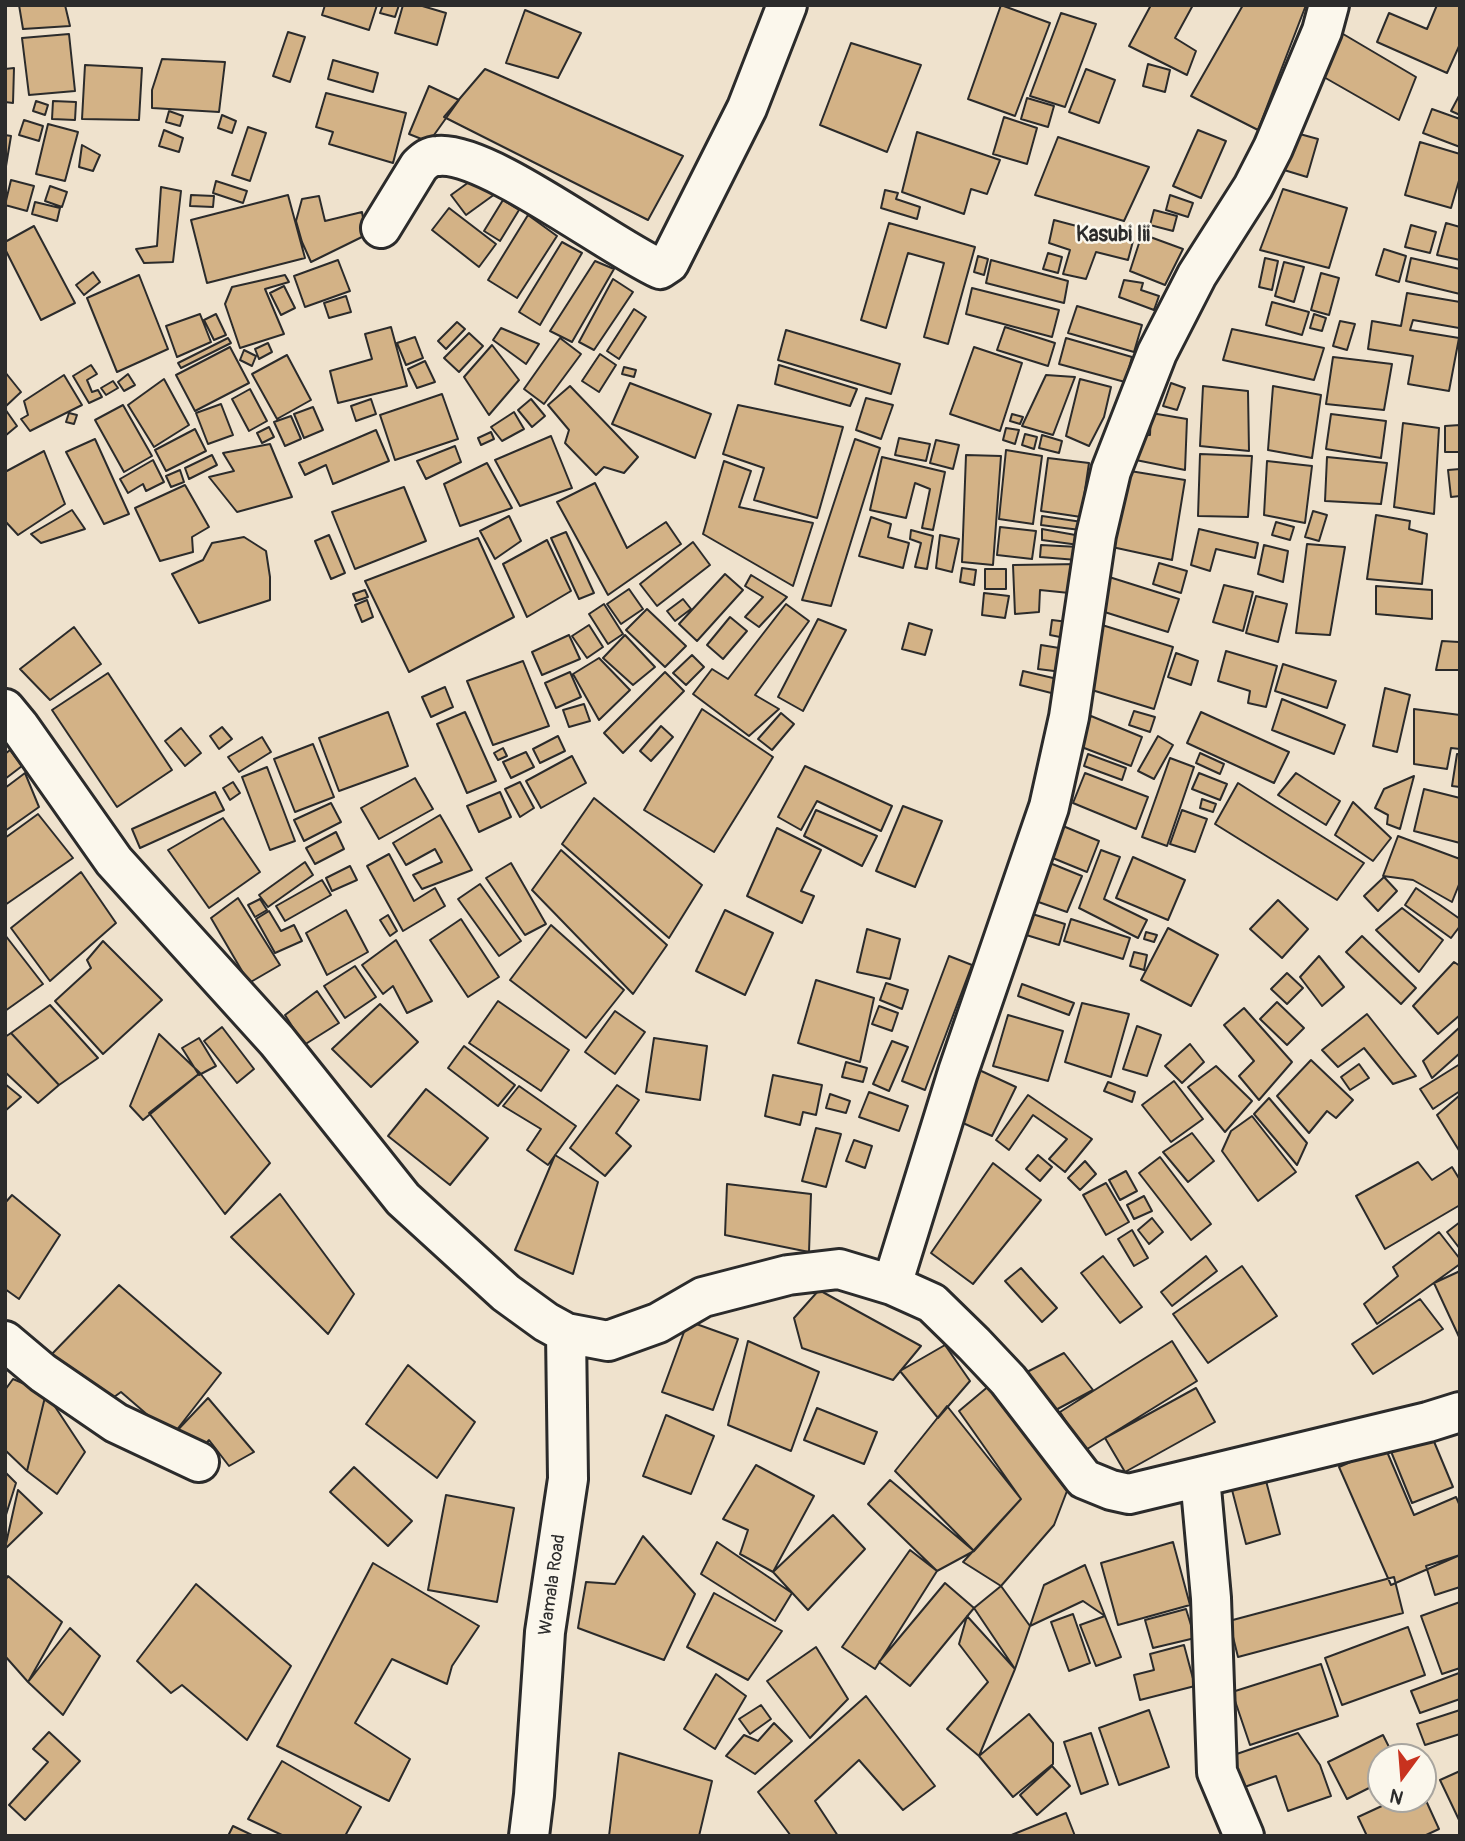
<!DOCTYPE html>
<html>
<head>
<meta charset="utf-8">
<style>
  body { margin:0 }
  #map { position:relative; width:1465px; height:1841px; overflow:hidden; background:#efe2cd; font-family:Pangolin,sans-serif }
  canvas { display:block }
  .frame { position:absolute; inset:0; border:7px solid #2b2b2b; pointer-events:none }
  .north { position:absolute; left:1367px; top:1743px; width:70px; height:70px; box-sizing:border-box; background:#fbf7ec; border:2px solid #a8a59f; border-radius:50%; rotate:196deg; font-size:19px; font-weight:700; line-height:28px; text-align:center; color:#2b2b2b }
  .north::after { content:''; display:block; margin:auto; width:24px; height:32px; background:#c8321e; clip-path:polygon(50% 0,100% 100%,50% 72%,0 100%) }
</style>
</head>
<body>
<div id="map">
<canvas width="1465" height="1841"></canvas>
<div class="frame"></div>
<div class="north">N</div>
</div>
<script>
const context = document.querySelector('canvas').getContext('2d');
context.lineJoin = 'round';
function fillPath(path, color) { context.fillStyle = color; context.fill(path, 'evenodd'); }
function strokePath(path, color, width, dash) { context.strokeStyle = color; context.lineWidth = width; context.lineCap = dash ? 'butt' : 'round'; context.setLineDash(dash || []); context.stroke(path); }
function write(font, color, halo, rows, align = 'center') {
  context.font = font + ' Pangolin,sans-serif'; context.lineWidth = 5; context.setLineDash([]); context.textBaseline = 'middle'; context.strokeStyle = halo; context.fillStyle = color; for (const [text, x, y, turn = 0] of rows) {
    context.save(); context.translate(x, y); context.rotate((+turn || 0) * Math.PI / 180); context.textAlign = isNaN(turn) ? turn : align; if (halo) context.strokeText(text, 0, 0); context.fillText(text, 0, 0); context.restore();
  }
}
const building = new Path2D(`
  M19,5H65L70,26L23,29Z
  M325,5H377L369,30L322,15Z
  M383,5H399L395,17L380,13Z
  M403,5H419L446,13L437,45L395,33Z
  M1001,5L1050,23L1015,116L968,99Z
  M1151,5H1193L1175,38L1196,51L1187,75L1129,46Z
  M1243,5H1306L1258,130L1191,96Z
  M1437,5H1460V44L1447,73L1377,42L1389,13L1427,29Z
  M525,10L581,33L558,78L506,63Z
  M1061,13L1096,24L1065,107L1030,96Z
  M1338,31L1416,77L1399,120L1322,76Z
  M288,32L305,37L290,82L273,76Z
  M69,34L75,91L29,95L22,38Z
  M851,43L921,65L887,152L820,125Z
  M162,59L225,62L219,112L152,108V90Z
  M333,60L378,73L373,92L328,79Z
  M1148,64L1170,70L1165,92L1143,86Z
  M85,65L142,68L139,120L82,119Z
  M14,68L13,103L5,102V69Z
  M485,69L683,156L648,220L444,117Z
  M1086,69L1115,80L1099,123L1069,112Z
  M429,86L459,100L429,142L409,134Z
  M326,93L406,113L393,163L329,144L333,132L316,127Z
  M1460,94V115L1451,111Z
  M1027,98L1054,106L1048,127L1021,119Z
  M36,101L48,105L45,115L33,111Z
  M53,101L76,102L75,120L52,119Z
  M1432,109L1460,119V147L1423,133Z
  M169,111L183,116L180,126L166,122Z
  M222,115L236,121L232,133L218,128Z
  M1004,117L1037,128L1027,164L993,154Z
  M24,120L43,126L39,141L19,135Z
  M48,124L78,132L65,181L36,174Z
  M248,127L266,133L250,181L232,175Z
  M164,130L183,138L179,152L159,146Z
  M1198,130L1226,141L1201,198L1173,186Z
  M917,132L1000,160L987,194L971,189L964,214L902,192Z
  M1296,133L1318,139L1307,177L1284,170Z
  M5,135L11,136L5,172Z
  M1058,137L1149,167L1124,221L1035,195Z
  M1420,142L1460,154V177L1451,208L1405,195Z
  M82,145L100,155L93,171L79,167Z
  M480,174L495,194L466,215L451,195Z
  M11,180L34,186L27,211L5,205Z
  M216,181L247,191L243,203L213,193Z
  M50,186L67,192L62,207L45,201Z
  M161,187L181,191L173,262L144,263L136,249L157,246Z
  M1283,189L1347,208L1329,268L1260,250Z
  M885,190L898,193L896,199L920,207L917,219L881,208Z
  M191,195L214,196L213,207L190,206Z
  M288,195L305,258L207,283L191,220Z
  M1170,195L1193,203L1188,217L1166,210Z
  M319,196L325,221L362,212L366,235L311,262L302,242L296,221L302,199Z
  M503,200L519,210L500,241L484,231Z
  M35,202L60,208L57,221L32,214Z
  M449,208L496,244L479,267L432,230Z
  M1154,210L1177,216L1173,231L1150,225Z
  M528,215L557,236L517,298L488,280Z
  M1054,220L1133,241L1128,260L1096,252L1086,279L1063,274L1070,250L1049,243Z
  M889,223L975,247L948,344L924,337L944,263L908,253L886,328L861,320Z
  M1446,223L1460,227V260L1437,255Z
  M1411,225L1436,232L1430,253L1405,247Z
  M34,226L75,303L41,320L5,249V242Z
  M1142,234L1183,249L1165,285L1130,271Z
  M562,242L582,253L540,325L519,312Z
  M1384,249L1406,256L1399,282L1376,275Z
  M1048,253L1062,257L1058,273L1043,269Z
  M978,256L988,259L984,275L974,272Z
  M1265,258L1278,261L1272,290L1259,287Z
  M1411,258L1460,269V294L1406,281Z
  M338,260L350,291L305,307L294,276Z
  M991,260L1068,281L1064,303L986,283Z
  M595,261L614,269L572,342L550,331Z
  M1284,262L1304,267L1294,302L1275,296Z
  M93,272L100,282L84,295L76,285Z
  M1321,273L1339,278L1329,315L1311,310Z
  M139,275L168,349L117,372L87,298Z
  M285,275L289,282L265,289L284,334L240,348L225,304L232,287Z
  M613,279L633,292L594,350L579,342Z
  M1124,280L1143,283L1141,290L1159,296L1154,310L1119,297Z
  M284,286L295,308L281,315L270,293Z
  M972,288L1059,310L1052,337L966,314Z
  M1407,293L1460,302L1459,328L1413,320L1410,330L1459,338L1449,391L1408,384L1413,356L1368,349L1372,321L1401,326Z
  M346,296L351,312L329,318L324,303Z
  M1272,302L1309,312L1302,335L1266,325Z
  M1077,306L1142,325L1134,352L1068,333Z
  M634,309L646,317L619,359L607,351Z
  M200,314L211,342L177,357L166,326Z
  M216,314L226,335L214,340L204,320Z
  M1314,314L1326,318L1322,331L1310,328Z
  M1340,321L1355,324L1347,350L1333,346Z
  M457,322L465,329L446,349L438,341Z
  M391,327L407,386L338,403L330,371L372,359L365,334Z
  M1005,327L1055,343L1048,366L997,350Z
  M501,328L539,344L526,364L493,340Z
  M1232,329L1324,348L1314,380L1223,360Z
  M786,330L900,364L891,394L778,360Z
  M469,333L483,346L459,372L444,358Z
  M415,337L423,358L406,365L397,343Z
  M228,338L231,343L181,368L178,363Z
  M560,338L581,354L544,404L524,389Z
  M1066,338L1132,357L1125,382L1059,364Z
  M268,343L272,352L259,359L255,349Z
  M492,345L519,380L489,415L464,377Z
  M230,347L249,383L195,411L176,375Z
  M974,347L1022,363L1000,431L950,414Z
  M244,350L256,356L252,366L240,360Z
  M600,354L616,365L599,392L582,381Z
  M287,355L311,400L277,419L252,374Z
  M1333,357L1392,364L1384,410L1326,404Z
  M425,361L435,382L417,388L408,369Z
  M91,365L97,374L87,380L92,392L98,390L102,397L89,403L73,376Z
  M779,365L857,389L850,406L775,384Z
  M624,367L636,370L634,377L622,374Z
  M5,372L21,392L5,407Z
  M128,374L135,385L124,391L118,382Z
  M64,375L82,405L30,431L21,419L28,415L24,401Z
  M1046,375L1075,377L1053,435L1022,426Z
  M164,379L189,425L154,447L128,405Z
  M1080,379L1111,387L1104,417L1089,446L1066,436Z
  M113,381L118,388L106,395L101,388Z
  M630,383L711,414L695,458L612,424Z
  M1171,383L1185,388L1177,410L1163,406Z
  M570,386L638,457L624,473L604,467L596,475L565,443L569,430L548,405Z
  M1203,386L1248,391L1249,451L1200,446Z
  M1273,386L1321,395L1312,458L1268,450Z
  M250,389L267,421L249,431L232,399Z
  M442,394L458,439L395,460L380,415Z
  M866,398L893,405L881,439L856,430Z
  M371,399L376,414L356,421L351,406Z
  M531,399L545,416L532,427L518,410Z
  M221,404L233,435L208,444L196,413Z
  M123,405L152,456L124,472L95,420Z
  M738,405L843,427L817,518L754,500L764,468L723,454Z
  M313,407L323,430L304,438L294,414Z
  M5,409L17,426L5,436Z
  M514,412L524,429L502,441L491,427Z
  M69,413L77,415L74,424L66,422Z
  M1151,413L1187,419L1185,470L1126,458L1127,436L1150,435Z
  M1012,414L1023,417L1020,424L1010,421Z
  M1331,414L1386,421L1381,458L1326,449Z
  M291,416L301,439L285,446L274,422Z
  M1403,423L1439,428L1434,514L1394,507Z
  M1460,425V452H1445V426Z
  M269,427L274,437L262,443L257,433Z
  M1006,428L1019,430L1015,444L1003,440Z
  M195,429L206,451L166,471L155,450Z
  M376,430L389,461L333,484L326,465L305,475L299,463Z
  M491,432L494,439L481,445L478,438Z
  M1025,434L1037,437L1034,449L1022,445Z
  M1042,435L1062,441L1059,453L1039,448Z
  M551,436L572,488L520,506L495,460Z
  M899,438L930,444L926,461L895,455Z
  M95,439L129,514L104,524L66,452Z
  M855,439L880,448L831,606L802,600Z
  M936,440L959,445L953,469L930,463Z
  M270,444L292,497L237,512L209,477L234,471L223,453Z
  M455,446L461,462L426,479L417,461Z
  M1006,450L1042,456L1033,524L999,519Z
  M44,451L65,504L18,535L5,521V472Z
  M1200,454L1252,456L1248,517L1198,516Z
  M212,455L217,465L189,479L185,468Z
  M966,455L1001,456L993,565L962,562Z
  M882,457L945,472L933,530L922,528L930,489L915,483L906,518L870,510Z
  M1327,457L1387,463L1381,504L1325,501Z
  M1048,458L1089,463L1081,517L1041,511Z
  M153,460L164,482L146,491L143,484L128,493L120,479Z
  M724,461L751,471L739,507L813,523L793,586L703,534Z
  M1267,461L1312,466L1305,523L1264,515Z
  M487,463L512,508L460,526L444,484Z
  M1460,469V496L1451,497L1448,470Z
  M180,470L184,482L171,487L166,476Z
  M1124,470L1185,480L1172,560L1112,547Z
  M595,483L627,548L666,522L681,544L608,595L557,502Z
  M185,485L209,527L192,537L193,552L160,561L135,508Z
  M404,487L426,541L355,569L332,512Z
  M72,510L85,529L41,543L31,534Z
  M1313,511L1327,515L1319,541L1305,537Z
  M1376,515L1410,521L1409,529L1427,534L1422,584L1367,579Z
  M509,516L521,541L495,559L480,531Z
  M1042,516L1082,522L1080,530L1041,525Z
  M871,517L891,524L888,537L909,543L903,568L859,556Z
  M1276,522L1294,527L1290,540L1272,535Z
  M1000,527L1036,531L1032,559L997,555Z
  M1042,529L1081,536L1079,545L1042,540Z
  M1199,529L1258,543L1255,558L1216,549L1210,571L1191,565Z
  M911,530L933,536L927,569L915,567L921,543L910,539Z
  M566,532L594,593L579,599L551,538Z
  M329,535L345,573L331,579L315,541Z
  M940,535L959,539L952,572L936,568Z
  M244,537L266,551L270,577V600L199,623L172,574L203,560L212,543Z
  M478,538L514,617L409,672L365,581Z
  M547,540L571,591L527,617L503,564Z
  M693,542L710,565L657,606L640,584Z
  M1307,544L1345,547L1330,635L1296,633Z
  M1041,545L1079,547L1077,560L1040,557Z
  M1264,545L1288,551L1283,582L1258,574Z
  M1159,563L1187,571L1181,593L1153,584Z
  M1080,564L1079,594L1040,590L1039,612L1015,614L1013,565Z
  M962,568L976,570L974,585L960,582Z
  M985,569H1006V589H985Z
  M725,574L743,590L697,641L679,624Z
  M751,575L787,597L759,627L745,617L763,597L745,586Z
  M1106,576L1179,599L1168,632L1095,609Z
  M1224,585L1253,592L1243,631L1213,622Z
  M1376,586L1432,590V619L1376,614Z
  M629,589L643,609L621,624L607,604Z
  M365,590L368,597L356,601L353,594Z
  M984,593L1009,596L1005,618L982,615Z
  M1256,596L1287,604L1278,642L1246,633Z
  M683,599L691,609L675,621L667,611Z
  M367,600L373,617L362,622L355,605Z
  M604,604L623,634L608,644L589,614Z
  M786,604L809,621L755,695L779,709L749,736L693,694L712,669L728,679Z
  M647,609L686,646L665,667L626,630Z
  M730,617L747,631L723,659L707,645Z
  M818,619L846,630L803,711L778,697Z
  M1052,620L1068,622L1065,638L1050,635Z
  M909,623L932,630L925,655L902,649Z
  M589,625L603,647L587,658L572,636Z
  M1102,625L1173,647L1154,709L1082,687Z
  M74,627L101,664L50,700L20,669Z
  M569,635L580,659L542,675L532,652Z
  M625,635L655,667L633,685L603,658Z
  M1460,638V670H1436L1442,641L1459,642Z
  M1041,645L1065,649L1062,672L1038,669Z
  M1226,651L1277,666L1266,707L1248,703L1250,691L1218,681Z
  M1176,653L1198,661L1191,685L1168,677Z
  M692,655L704,667L686,685L673,673Z
  M599,658L630,690L599,720L573,674Z
  M523,661L549,726L493,745L467,681Z
  M1283,664L1336,681L1327,708L1275,691Z
  M1023,671L1066,681L1063,696L1020,685Z
  M570,672L581,697L556,708L545,683Z
  M665,672L684,691L623,753L604,733Z
  M108,673L172,770L117,807L52,710Z
  M445,687L453,707L431,717L422,697Z
  M1385,688L1410,695L1397,752L1373,746Z
  M1282,699L1345,725L1334,754L1272,730Z
  M584,704L590,721L569,727L563,710Z
  M702,709L773,757L714,852L644,810Z
  M1414,709L1460,715V749L1451,748L1447,769L1414,764Z
  M1134,711L1155,717L1150,732L1129,725Z
  M388,712L408,766L339,791L319,738Z
  M465,712L496,781L467,793L437,724Z
  M1201,712L1289,752L1274,783L1187,743Z
  M781,713L794,724L772,750L758,739Z
  M1091,716L1142,737L1131,766L1079,746Z
  M661,726L673,737L651,761L640,751Z
  M222,727L232,739L219,749L210,736Z
  M181,728L201,753L185,766L165,741Z
  M558,736L565,751L540,763L533,749Z
  M1158,736L1173,745L1154,779L1138,771Z
  M262,737L271,752L239,772L228,757Z
  M313,744L334,797L295,812L274,759Z
  M503,748L507,756L498,760L494,753Z
  M10,750L22,766L5,779V754Z
  M526,752L534,767L511,778L503,762Z
  M1200,753L1224,764L1220,774L1196,763Z
  M1088,754L1126,768L1122,780L1084,766Z
  M1457,754H1460V787L1452,786Z
  M572,756L586,783L541,808L526,781Z
  M1170,758L1194,767L1167,846L1142,837Z
  M805,766L892,806L881,831L817,801L801,830L778,817Z
  M267,767L295,841L270,850L242,777Z
  M25,773L39,807L5,831V788Z
  M1085,773L1148,797L1136,829L1073,803Z
  M1199,773L1227,784L1220,800L1192,789Z
  M1296,773L1340,801L1326,825L1278,795Z
  M1414,776L1400,829L1387,824L1388,815L1375,808L1384,789Z
  M415,778L433,809L379,839L361,808Z
  M233,782L240,793L230,800L223,788Z
  M520,782L534,808L520,817L505,789Z
  M1238,783L1364,863L1337,900L1215,824Z
  M1424,789L1460,798V843L1414,831Z
  M215,792L224,810L140,848L132,829Z
  M500,792L511,817L479,832L467,806Z
  M594,798L702,885L669,938L562,844Z
  M1202,799L1216,804L1213,812L1200,808Z
  M1353,802L1391,838L1373,861L1335,835Z
  M331,803L341,822L304,841L294,820Z
  M903,806L942,821L915,887L876,871Z
  M816,810L877,836L862,866L804,836Z
  M1182,810L1207,819L1195,852L1170,844Z
  M38,814L73,858L5,905V838Z
  M440,815L472,870L422,889L413,875L442,862L435,849L406,865L393,843Z
  M223,818L260,872L209,908L168,850Z
  M1051,821L1099,841L1087,872L1038,852Z
  M777,828L821,850L801,891L814,896L802,923L747,896Z
  M336,832L344,849L315,864L306,848Z
  M1398,836L1460,859V882L1452,902L1413,880L1383,876Z
  M561,850L667,945L633,994L532,890Z
  M1101,850L1120,857L1104,899L1147,920L1138,938L1079,908Z
  M389,854L414,901L435,888L445,906L403,931L367,866Z
  M1133,857L1185,880L1168,920L1116,898Z
  M1040,859L1082,876L1067,912L1027,898Z
  M305,862L313,875L268,907L259,895Z
  M511,863L546,924L525,935L486,878Z
  M350,866L357,880L332,891L326,878Z
  M81,872L116,923L50,981L11,928Z
  M1384,877L1397,891L1378,911L1364,896Z
  M322,880L331,895L285,921L276,906Z
  M480,884L521,941L499,956L458,899Z
  M1416,888L1460,919V926L1451,938L1405,905Z
  M238,898L280,965L249,983L211,918Z
  M260,899L267,910L255,917L248,905Z
  M1278,900L1308,929L1282,958L1250,929Z
  M1402,908L1443,940L1419,972L1376,930Z
  M346,910L368,952L327,975L306,933Z
  M725,910L773,933L745,995L696,971Z
  M269,911L281,931L294,925L302,941L275,953L256,919Z
  M1029,913L1065,924L1059,945L1023,934Z
  M388,915L397,931L390,936L380,920Z
  M461,919L499,977L468,997L430,940Z
  M1071,919L1130,938L1123,959L1064,941Z
  M551,925L624,990L586,1038L510,980Z
  M1168,928L1218,955L1191,1006L1141,980Z
  M867,929L900,939L890,979L857,972Z
  M1146,932L1157,935L1154,942L1144,939Z
  M5,935L43,984L5,1011Z
  M1362,936L1416,988L1401,1004L1346,952Z
  M396,940L432,1001L407,1013L393,986L383,994L362,965Z
  M103,941L162,1000L103,1054L55,1001L91,968L87,960Z
  M1134,952L1147,955L1144,970L1130,966Z
  M949,956L972,965L925,1090L902,1081Z
  M1319,956L1344,987L1322,1006L1300,977Z
  M1454,962L1460,966V1015L1438,1034L1413,1006Z
  M355,966L376,997L345,1018L324,986Z
  M1287,973L1303,988L1287,1004L1271,989Z
  M816,980L874,998L860,1062L798,1043Z
  M886,983L908,990L902,1009L880,1000Z
  M1022,984L1074,1003L1069,1015L1018,996Z
  M317,991L339,1023L304,1045L285,1015Z
  M498,1001L569,1050L541,1091L469,1043Z
  M1277,1002L1304,1028L1287,1045L1260,1019Z
  M1082,1003L1129,1014L1111,1077L1065,1062Z
  M380,1004L418,1042L371,1087L332,1049Z
  M50,1005L98,1058L59,1085L11,1033Z
  M879,1006L898,1013L892,1031L872,1024Z
  M1244,1008L1292,1062L1259,1100L1239,1076L1254,1061L1224,1025Z
  M615,1011L645,1032L615,1074L585,1052Z
  M1367,1014L1416,1076L1393,1084L1364,1048L1338,1067L1322,1050Z
  M1008,1015L1063,1031L1048,1081L993,1066Z
  M1137,1026L1161,1035L1147,1076L1123,1069Z
  M222,1027L254,1069L237,1083L204,1041Z
  M1460,1027V1053L1432,1078L1423,1061Z
  M11,1033L59,1085L38,1103L5,1072V1037Z
  M159,1034L200,1073L143,1120L130,1106Z
  M199,1038L216,1066L199,1075L182,1048Z
  M654,1038L707,1046L700,1100L646,1092Z
  M892,1041L908,1047L889,1091L873,1084Z
  M1190,1044L1204,1062L1182,1083L1165,1066Z
  M464,1046L515,1085L498,1106L448,1068Z
  M1311,1060L1353,1100L1336,1118L1327,1111L1309,1133L1277,1096Z
  M846,1062L867,1068L863,1082L842,1077Z
  M1359,1064L1369,1078L1350,1090L1341,1077Z
  M1460,1064V1091L1433,1109L1420,1089Z
  M1216,1066L1252,1101L1225,1132L1188,1087Z
  M977,1069L1016,1087L992,1136L954,1119Z
  M200,1073L270,1163L225,1214L149,1113Z
  M773,1075L822,1085L816,1115L803,1112L800,1125L765,1116Z
  M1174,1081L1203,1119L1171,1142L1142,1105Z
  M1108,1082L1135,1092L1132,1102L1104,1091Z
  M5,1084L21,1097L5,1111Z
  M617,1085L639,1100L616,1133L631,1146L605,1176L570,1148Z
  M519,1086L576,1126L548,1165L527,1150L541,1129L503,1106Z
  M426,1089L488,1138L450,1185L388,1136Z
  M869,1092L908,1106L899,1131L859,1117Z
  M830,1094L850,1101L846,1113L826,1108Z
  M1028,1095L1092,1139L1065,1172L1049,1159L1067,1139L1033,1115L1009,1150L996,1140Z
  M1460,1095V1152L1437,1115Z
  M1269,1098L1307,1143L1297,1165L1254,1114Z
  M1252,1116L1296,1172L1258,1201L1222,1151L1231,1131Z
  M816,1128L841,1134L826,1187L802,1181Z
  M1192,1133L1214,1161L1188,1182L1163,1152Z
  M854,1140L872,1146L865,1168L846,1161Z
  M555,1155L598,1182L573,1274L515,1250Z
  M1038,1155L1052,1167L1040,1181L1026,1169Z
  M1160,1157L1211,1224L1191,1240L1139,1173Z
  M1085,1161L1096,1174L1080,1190L1068,1178Z
  M1418,1162L1432,1180L1452,1167L1460,1180V1205L1385,1249L1356,1196Z
  M993,1163L1041,1200L973,1284L931,1253Z
  M1126,1171L1137,1191L1120,1200L1109,1180Z
  M1106,1183L1129,1222L1106,1235L1083,1195Z
  M727,1184L811,1194L809,1252L725,1235Z
  M280,1194L354,1294L328,1334L231,1237Z
  M12,1195L60,1235L19,1299L5,1289V1203Z
  M1144,1196L1152,1211L1134,1219L1127,1205Z
  M1152,1218L1163,1232L1149,1244L1138,1230Z
  M1460,1222V1249L1447,1232Z
  M1132,1230L1148,1258L1134,1266L1118,1239Z
  M1439,1232L1460,1259V1264L1377,1324L1364,1304L1398,1276L1393,1267Z
  M1103,1256L1142,1307L1120,1323L1081,1273Z
  M1206,1256L1217,1271L1172,1306L1161,1292Z
  M1242,1266L1277,1316L1208,1363L1173,1314Z
  M1021,1268L1057,1308L1042,1322L1005,1281Z
  M1460,1271V1339L1434,1283Z
  M119,1285L221,1373L172,1436L121,1392L103,1405L49,1357Z
  M819,1290L921,1346L893,1380L802,1348L794,1318Z
  M1420,1299L1443,1329L1373,1374L1352,1344Z
  M688,1321L738,1339L713,1410L662,1392Z
  M748,1341L819,1372L791,1451L728,1425Z
  M1172,1341L1197,1381L1084,1451L1060,1412Z
  M945,1345L970,1381L938,1418L900,1371Z
  M1064,1353L1093,1390L1052,1412L1023,1374Z
  M408,1365L475,1422L437,1478L366,1424Z
  M13,1379L46,1393L27,1471L5,1450V1390Z
  M990,1385L1067,1491L1054,1525L1001,1586L963,1562L1021,1499L959,1411Z
  M1196,1388L1215,1422L1125,1472L1105,1438Z
  M46,1393L85,1452L57,1494L27,1471Z
  M208,1398L254,1452L229,1466L209,1440L197,1454L172,1436Z
  M947,1406L1021,1499L974,1551L895,1471Z
  M817,1408L877,1432L864,1464L804,1440Z
  M666,1415L714,1436L691,1494L643,1476Z
  M1430,1432L1453,1487L1412,1503L1390,1449Z
  M1385,1447L1414,1515L1456,1497L1460,1506V1555L1391,1585L1339,1467Z
  M756,1465L814,1496L773,1572L740,1554L748,1530L723,1519Z
  M354,1467L412,1521L388,1546L330,1492Z
  M5,1472L16,1483L5,1518Z
  M1265,1477L1280,1534L1246,1544L1231,1486Z
  M890,1480L974,1551L937,1571L868,1504Z
  M18,1490L42,1513L5,1549V1548Z
  M446,1495L514,1508L497,1602L428,1590Z
  M833,1515L865,1549L808,1610L773,1572Z
  M643,1536L695,1594L664,1660L578,1628L586,1582L615,1584Z
  M717,1542L792,1593L775,1621L701,1574Z
  M1173,1542L1190,1605L1118,1625L1101,1563Z
  M910,1550L937,1571L875,1669L842,1647Z
  M1460,1555V1587L1435,1595L1426,1566Z
  M373,1563L479,1626L452,1666L447,1684L392,1659L355,1723L410,1759L389,1801L277,1746Z
  M1085,1565L1105,1616L1083,1601L1030,1626L1044,1585Z
  M8,1576L62,1622L28,1682L5,1656V1581Z
  M1394,1577L1403,1613L1238,1657L1229,1621Z
  M945,1583L974,1608L910,1686L879,1662Z
  M196,1584L291,1666L247,1740L182,1685L171,1693L137,1661Z
  M1001,1586L1030,1626L1015,1669L974,1608Z
  M714,1593L782,1631L748,1680L687,1647Z
  M1460,1602V1668L1442,1674L1421,1616Z
  M1186,1609L1195,1638L1153,1648L1145,1620Z
  M1073,1614L1090,1663L1069,1671L1051,1622Z
  M967,1616L1015,1669L979,1756L947,1729L988,1682L959,1644Z
  M1105,1616L1121,1657L1096,1666L1080,1625Z
  M1408,1627L1425,1675L1342,1705L1325,1658Z
  M70,1628L100,1656L63,1715L28,1682Z
  M1184,1645L1195,1686L1140,1700L1134,1675L1154,1670L1150,1654Z
  M816,1647L848,1699L810,1738L767,1681Z
  M1321,1664L1338,1716L1250,1745L1232,1692Z
  M1459,1673L1460,1699L1420,1713L1411,1691Z
  M716,1674L746,1696L715,1749L684,1729Z
  M866,1696L935,1786L903,1810L859,1760L815,1801L838,1836H791L758,1792Z
  M761,1705L771,1719L750,1734L739,1719Z
  M1149,1710L1169,1767L1119,1785L1099,1728Z
  M1460,1710V1734L1425,1745L1417,1724Z
  M1029,1714L1053,1743V1764L1013,1797L979,1756Z
  M774,1723L792,1741L755,1774L726,1756L744,1735L758,1741Z
  M49,1732L80,1761L25,1820L9,1805L48,1762L33,1749Z
  M1091,1733L1108,1784L1081,1794L1064,1742Z
  M1298,1733L1320,1765L1331,1796L1288,1811L1276,1776L1233,1791L1222,1759Z
  M1383,1735L1394,1757H1381V1782L1347,1799L1328,1762Z
  M619,1753L712,1781L699,1836H609Z
  M282,1761L361,1807L345,1836H284L248,1819Z
  M1052,1766L1070,1786L1037,1815L1020,1795Z
  M1460,1771V1822L1440,1780Z
  M1423,1794L1439,1829L1424,1836H1367L1358,1817L1397,1799H1423Z
  M1066,1813L1075,1836H1009Z
  M233,1826L254,1836H228Z`);
fillPath(building, '#d3b286');
strokePath(building, '#2b2b2b', 2);
const minor = new Path2D(`
  M381,228L419,166C425,160 430,156 438,156C486,151 609,246 660,269L669,263L747,108L787,5
  M5,709L19,726L114,861L277,1041L403,1199L506,1293L546,1322L566,1333L608,1341L658,1323L703,1297L788,1275L839,1269L892,1285L932,1303L974,1344L1008,1380L1084,1479L1111,1490L1129,1494L1428,1422L1460,1412
  M892,1285L958,1072L1049,807L1069,717L1096,535L1111,471L1157,353L1197,275L1253,187L1273,148L1322,31L1329,5
  M5,1341L43,1373L116,1423L199,1462
  M1200,1477L1211,1598L1217,1772L1244,1836
  M529,1836L534,1795L545,1632L568,1479L566,1333`);
strokePath(minor, '#2b2b2b', 44);
strokePath(minor, '#fbf7ec', 38);
write('18px', '#2b2b2b', '#fbf7ec', [
  ["Wamala Road",553,1585,-82]
]);
write('bold 21px', '#2b2b2b', '#fbf7ec', [
  ["Kasubi Iii",1113,236]
]);
</script>
</body>
</html>
